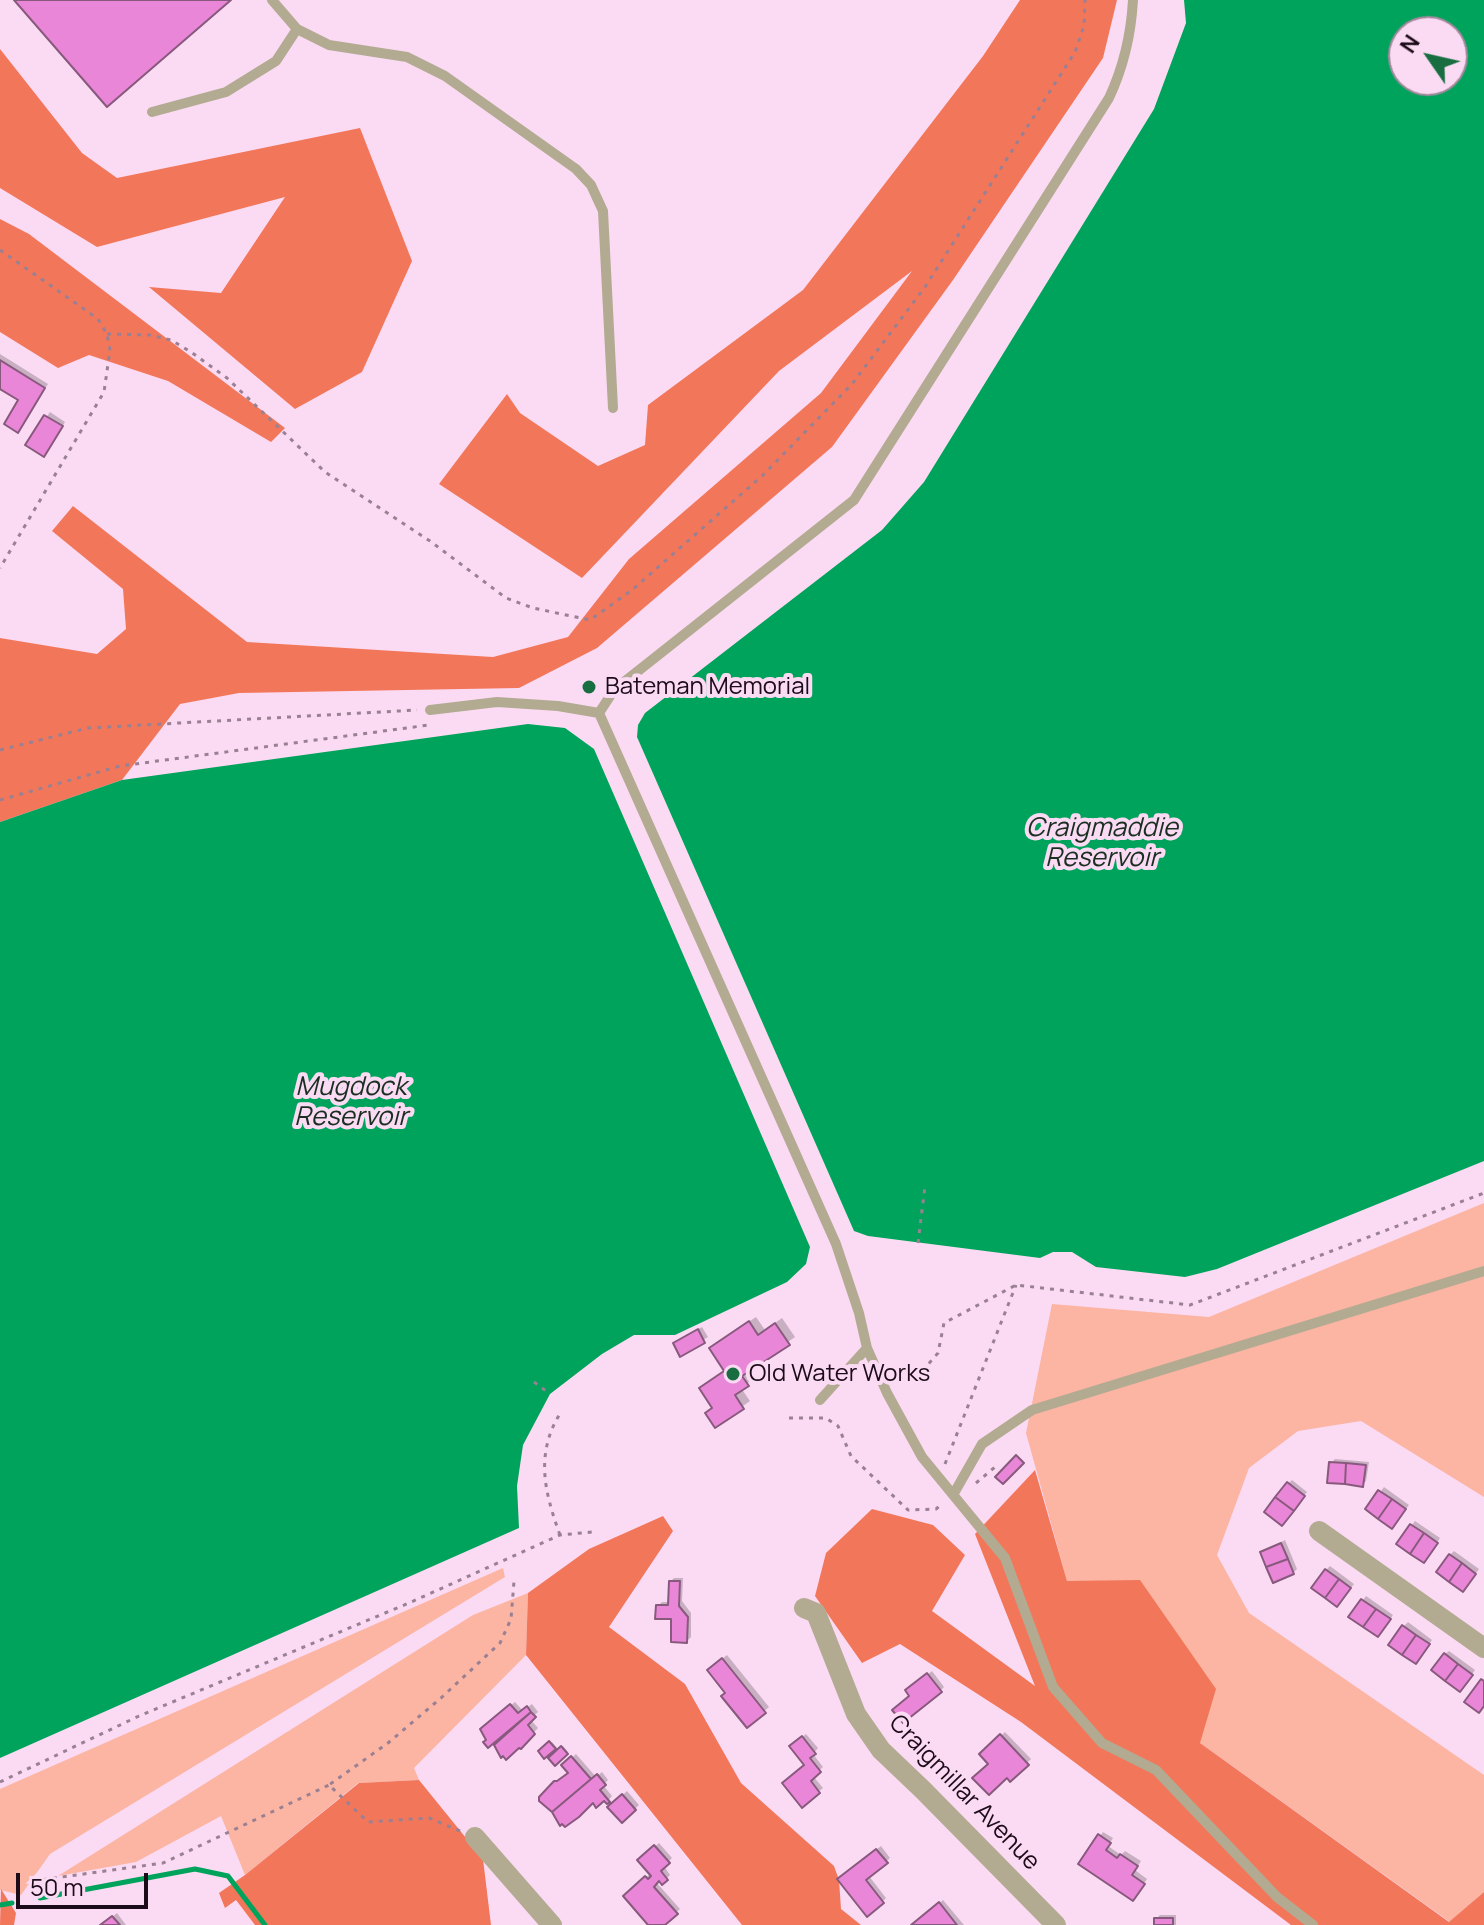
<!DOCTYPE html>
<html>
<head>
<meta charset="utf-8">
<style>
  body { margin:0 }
  #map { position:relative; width:1484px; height:1925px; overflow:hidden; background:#fbdbf3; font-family:Manrope,sans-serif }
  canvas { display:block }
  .north { position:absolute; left:1388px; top:16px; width:80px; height:80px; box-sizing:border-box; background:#fbdbf3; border:2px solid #a2889c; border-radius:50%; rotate:304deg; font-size:22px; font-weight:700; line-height:32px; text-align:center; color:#1c0b19 }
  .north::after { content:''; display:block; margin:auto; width:28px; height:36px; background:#186e40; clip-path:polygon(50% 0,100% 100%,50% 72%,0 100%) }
  .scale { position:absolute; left:16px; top:1873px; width:132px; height:36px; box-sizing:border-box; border:4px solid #1c0b19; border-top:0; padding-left:10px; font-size:24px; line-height:28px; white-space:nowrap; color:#1c0b19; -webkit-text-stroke:6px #fbdbf3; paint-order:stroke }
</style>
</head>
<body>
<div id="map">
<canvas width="1484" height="1925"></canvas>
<div class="north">N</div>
<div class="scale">50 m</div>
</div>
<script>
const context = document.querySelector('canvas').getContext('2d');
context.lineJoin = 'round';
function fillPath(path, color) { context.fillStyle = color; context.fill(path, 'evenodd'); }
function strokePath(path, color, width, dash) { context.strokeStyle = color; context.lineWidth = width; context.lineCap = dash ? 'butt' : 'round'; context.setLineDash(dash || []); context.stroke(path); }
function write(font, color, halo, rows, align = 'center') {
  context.font = font + ' Manrope,sans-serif'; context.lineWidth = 8; context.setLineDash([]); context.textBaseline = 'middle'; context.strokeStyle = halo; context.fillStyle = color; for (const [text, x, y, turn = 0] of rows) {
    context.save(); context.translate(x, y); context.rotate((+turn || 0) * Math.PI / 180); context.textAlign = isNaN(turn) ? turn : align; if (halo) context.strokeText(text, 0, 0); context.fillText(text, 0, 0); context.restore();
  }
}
fillPath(new Path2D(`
  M1484,1203V1497L1361,1421L1298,1431L1249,1468L1217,1555L1249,1613L1484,1775V1892L1450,1922L1200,1743L1067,1581L1026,1433L1052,1304L1209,1317Z
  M503,1568L505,1577L50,1854L21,1895L0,1890V1789Z
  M528,1593L526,1655L414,1768L419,1780L358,1783L245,1875L221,1816L136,1862L58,1876L473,1615Z`), '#fcb4a3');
fillPath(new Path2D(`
  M1020,0H1117L1103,58L953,280L832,447L597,648L519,688L239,693L180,704L122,780L0,822V638L97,654L126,629L123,589L52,531L73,506L247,642L493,657L568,637L629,559L821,393L912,271L779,371L582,578L439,484L507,394L520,413L598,466L645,445L648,405L803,290L983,56Z
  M0,49L82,153L117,178L360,128L412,261L362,372L295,409L149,287L221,293L285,197L97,247L0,188Z
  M0,219L29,234L285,428L271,442L168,381L89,355L58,368L0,332Z
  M1035,1470L1067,1581L1140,1580L1216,1689L1200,1743L1449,1922L1484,1892V1925H1291L1021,1722L900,1644L862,1663L815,1596L826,1553L872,1509L933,1525L965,1555L932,1611L1035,1686L975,1534Z
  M663,1516L673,1531L609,1627L685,1684L741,1783L834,1866L839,1880L841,1909L861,1925H742L526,1655L528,1593L589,1549Z
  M419,1780L483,1859L491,1925H255L236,1900L225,1908L219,1893L245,1875L359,1783Z
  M1,1889L16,1913L14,1925H0Z`), '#f2775a');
fillPath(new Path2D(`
  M1184,0H1484V1161L1217,1269L1185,1277L1096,1267L1072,1252H1053L1040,1258L868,1236L854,1231L637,737L638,725L645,713L882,530L924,482L1154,109L1186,23ZM1452,32V80H1404V32Z
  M528,724L565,728L594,749L810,1247L806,1264L787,1282L675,1335H634L602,1354L550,1394L523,1445L517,1486L519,1528L0,1758V822L122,780Z`), '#00a35b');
fillPath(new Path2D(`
  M0,354L48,384L21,426V399L2,388L0,391Z
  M50,412L65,422L48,450L28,444Z
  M756,1317L765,1330L782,1318L795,1337L748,1370L754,1378L741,1388L750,1401L716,1425L714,1407L702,1388L725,1370L718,1342Z
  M702,1327L708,1337L681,1354L679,1340Z
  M1335,1459L1369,1462L1366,1481L1362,1485L1331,1463Z
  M1292,1480L1307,1492L1286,1519L1288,1484Z
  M1384,1487L1409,1505L1396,1522L1368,1509Z
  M1415,1521L1440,1538L1428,1557L1412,1525Z
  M1285,1540L1297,1569L1293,1573L1262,1552Z
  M1454,1551L1479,1569L1467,1586L1450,1555Z
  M1330,1566L1354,1584L1341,1601L1326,1570Z
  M674,1578H683L682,1601L691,1613V1637L687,1641L674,1617L658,1606L662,1602H670V1582Z
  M1366,1596L1393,1615L1382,1631L1363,1600Z
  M1408,1622L1432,1640L1419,1658L1404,1626Z
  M1449,1651L1475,1670L1464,1686L1445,1654Z
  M727,1655L769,1707L747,1726L713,1666Z
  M932,1671L944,1687L941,1690L912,1695V1687Z
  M515,1702L523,1711L532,1704L538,1712L530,1719L538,1728L521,1746L500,1749L488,1739L486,1725Z
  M1005,1732L1031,1759L1010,1779L982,1754Z
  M806,1734L818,1748L813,1754L823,1767L813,1776L823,1788L802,1805L806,1765L795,1743Z
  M552,1742L559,1750L563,1746L568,1752L555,1764L541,1751Z
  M576,1754L596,1777L602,1772L608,1780L603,1785L612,1796L607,1802L604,1798L593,1800L560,1823L548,1804L556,1782L570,1773L564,1765Z
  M627,1791L639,1805L622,1821L610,1807Z
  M1103,1832L1113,1838L1108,1846L1121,1855L1125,1851L1141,1861L1135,1870L1147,1879L1137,1895L1081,1863Z
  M659,1843L672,1858L664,1866L670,1875L663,1882L659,1879L656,1882L680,1909L662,1925H650L625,1896L651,1873L640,1860Z
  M881,1846L890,1858L869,1876L886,1898L882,1902L844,1875Z
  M943,1900L964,1925H914Z
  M117,1913L126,1925H102Z
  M1160,1915H1176V1925H1156V1919Z`), '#0003');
strokePath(new Path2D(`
  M40,1898L195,1869L228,1876L265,1925
  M0,1905L12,1903`), '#00a35b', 5);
const building = new Path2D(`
  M14,0H231L107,107Z
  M0,360L45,388L18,433L4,424L18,400L0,389Z
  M44,415L63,426L44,457L25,445Z
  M749,1321L758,1335L775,1323L790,1345L742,1376L749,1386L735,1395L744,1409L715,1428L705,1413L712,1408L699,1388L724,1371L709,1348Z
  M698,1329L705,1343L680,1357L673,1343Z
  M1016,1455L1024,1463L1003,1484L995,1477Z
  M1329,1462L1346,1463L1345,1484L1327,1483Z
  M1346,1463L1366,1465L1363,1487L1345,1484Z
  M1287,1482L1305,1496L1294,1511L1275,1497Z
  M1378,1490L1392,1499L1378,1519L1365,1509Z
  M1275,1497L1294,1511L1282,1526L1264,1512Z
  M1392,1499L1406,1509L1392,1529L1378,1519Z
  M1410,1524L1424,1533L1410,1554L1396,1544Z
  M1424,1533L1438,1543L1424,1563L1410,1554Z
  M1281,1543L1288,1559L1266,1567L1260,1552Z
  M1449,1554L1462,1563L1449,1582L1436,1572Z
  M1288,1559L1294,1574L1273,1583L1266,1567Z
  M1462,1563L1476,1574L1463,1592L1449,1582Z
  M1325,1569L1339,1579L1325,1598L1311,1588Z
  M1339,1579L1351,1588L1337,1607L1325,1598Z
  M669,1581H680L679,1606L688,1617L687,1643L671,1642V1619H655L656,1605H668Z
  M1361,1599L1376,1609L1363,1627L1348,1617Z
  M1376,1609L1391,1619L1378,1637L1363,1627Z
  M1402,1625L1416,1635L1402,1655L1388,1645Z
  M1416,1635L1430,1644L1416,1664L1402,1655Z
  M1444,1653L1458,1664L1445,1681L1431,1670Z
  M722,1658L766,1713L747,1728L721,1696L725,1693L707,1670Z
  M1458,1664L1473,1675L1460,1692L1445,1681Z
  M927,1673L942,1692L903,1723L892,1710L909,1696L905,1690Z
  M1481,1679L1484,1681V1706L1479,1713L1464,1702Z
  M510,1704L518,1713L527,1706L531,1712L488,1748L483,1742L486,1740L480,1729Z
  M531,1712L536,1717L528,1725L535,1734L521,1749L519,1748L506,1760L503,1756L501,1758L494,1745Z
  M1000,1734L1029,1765L1010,1782L1007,1778L989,1795L972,1778L988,1764L979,1754Z
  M802,1736L816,1754L810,1758L821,1772L811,1781L820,1793L802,1808L782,1783L804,1765L789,1746Z
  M549,1741L556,1749L544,1759L538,1751Z
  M561,1746L568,1754L555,1766L548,1758Z
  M571,1756L591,1779L552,1812L539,1801V1797L554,1781H557L568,1773L561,1765Z
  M597,1774L606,1785L600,1790L610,1802L607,1804L604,1801L596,1808L593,1803L579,1817L565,1827L562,1824L560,1826L552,1812Z
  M622,1794L636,1810L622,1823L607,1807Z
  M1098,1834L1111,1843L1106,1850L1117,1858L1120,1854L1138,1866L1132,1875L1145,1884L1133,1901L1078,1864Z
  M654,1845L670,1863L661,1871L668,1880L662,1885L659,1881L654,1887L678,1914L665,1925H648L623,1896L645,1876L648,1879L651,1876L637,1860Z
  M876,1849L888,1863L866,1880L884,1903L867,1917L837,1879Z
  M939,1902L957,1925H911Z
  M112,1916L120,1925H100Z
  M1154,1918H1173V1925H1154Z`);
fillPath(building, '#ea86d7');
strokePath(building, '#87597d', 2);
strokePath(new Path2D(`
  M0,250L98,319L107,334L110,350L104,392L0,568
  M107,334L150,335L171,340L191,352L227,378L325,472L430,541L506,598L533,608L590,620L632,590L762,476L852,384L925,287L1075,52L1084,26L1085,0
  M0,750L88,728L417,710
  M0,800L120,766L429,725
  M918,1243L925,1186
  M895,1377L897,1372L924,1369L938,1353L944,1323L1016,1285L1190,1305L1484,1193
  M534,1382L550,1394
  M789,1418H826L838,1426L851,1456L908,1510L936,1509L943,1503
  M945,1464L1016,1285
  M976,1483L995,1467
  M560,1535C544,1491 535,1453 561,1412
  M0,1782L139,1716L409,1603L560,1535L592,1532
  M460,1831L429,1818L368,1822L329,1785L388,1743L441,1698L500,1643L511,1619L514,1581
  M33,1881L163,1863L329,1785`), '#998093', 3, [4, 6]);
strokePath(new Path2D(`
  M272,0L297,29L329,45L407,57L445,76L576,169L591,185L603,211L613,408
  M1133,0C1131,36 1124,66 1109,98L854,500L614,690L599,713L836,1244L859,1313L867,1348L887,1393L922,1457L1005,1558L1053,1687L1102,1743L1156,1770L1277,1897L1313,1925
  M152,112L226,92L276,61L297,29
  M430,710L497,702L558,706L599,713
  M820,1400L867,1348
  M953,1495L982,1444L1032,1410L1484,1271`), '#b2ab92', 10);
strokePath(new Path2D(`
  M1319,1531L1484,1648
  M804,1608L816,1613L856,1714L881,1750L923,1790L1056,1925
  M475,1837L552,1925`), '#b2ab92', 20);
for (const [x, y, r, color] of [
  [589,687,8,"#186e40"],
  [733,1374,8,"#186e40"]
]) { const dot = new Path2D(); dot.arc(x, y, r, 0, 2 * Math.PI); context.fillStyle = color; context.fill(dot); strokePath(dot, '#fbdbf3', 3); }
write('24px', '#1c0b19', '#fbdbf3', [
  ["Bateman Memorial",605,687],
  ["Old Water Works",749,1374]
], 'left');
write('24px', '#1c0b19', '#fbdbf3', [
  ["Craigmillar Avenue",964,1793,46]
]);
write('italic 26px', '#1a2f21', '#fbdbf3', [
  ["Craigmaddie",1102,829],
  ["Reservoir",1102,859],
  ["Mugdock",351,1088],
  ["Reservoir",351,1118]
]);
</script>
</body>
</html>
